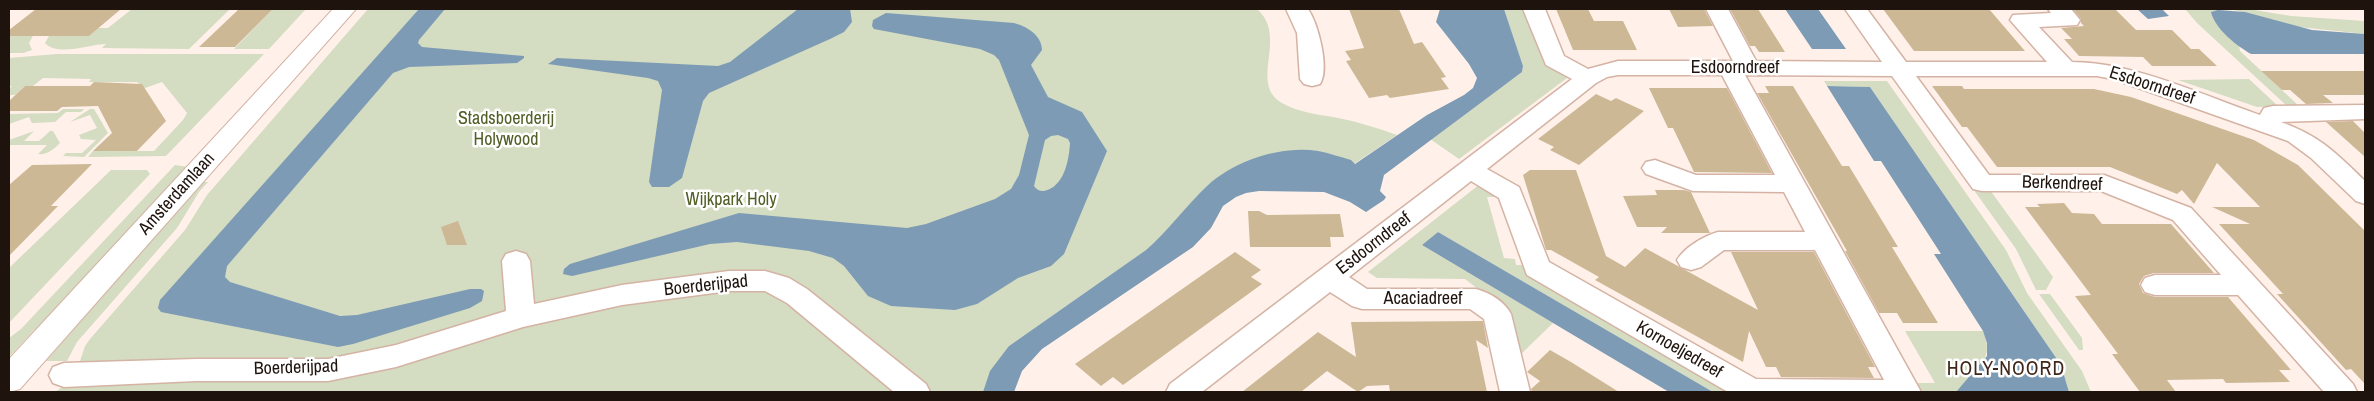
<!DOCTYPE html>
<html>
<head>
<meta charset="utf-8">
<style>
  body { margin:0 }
  #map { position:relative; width:2374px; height:401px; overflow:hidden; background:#fff1ea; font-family:"Archivo Narrow",sans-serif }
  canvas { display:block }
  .frame { position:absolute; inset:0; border:10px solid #1e130d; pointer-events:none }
</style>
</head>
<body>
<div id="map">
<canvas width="2374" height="401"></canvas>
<div class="frame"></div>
</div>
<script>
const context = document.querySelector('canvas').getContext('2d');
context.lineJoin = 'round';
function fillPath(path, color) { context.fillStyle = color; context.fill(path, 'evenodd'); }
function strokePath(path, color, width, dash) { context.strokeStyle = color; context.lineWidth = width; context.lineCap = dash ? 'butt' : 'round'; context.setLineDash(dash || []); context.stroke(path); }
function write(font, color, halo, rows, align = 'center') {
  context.font = font + ' "Archivo Narrow",sans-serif'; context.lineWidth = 5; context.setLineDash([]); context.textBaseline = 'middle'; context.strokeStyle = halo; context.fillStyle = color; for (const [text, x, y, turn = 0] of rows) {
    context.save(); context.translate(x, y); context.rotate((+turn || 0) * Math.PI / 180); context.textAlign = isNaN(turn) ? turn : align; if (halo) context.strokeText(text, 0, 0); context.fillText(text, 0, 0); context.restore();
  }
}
fillPath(new Path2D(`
  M132,9H230L189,49L102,48L106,44C91,44 57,57 45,43L49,36H89L98,28H108Z
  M273,9H306L269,49H234Z
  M368,9H1257C1289,37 1248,83 1282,103C1299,113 1318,114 1338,118C1358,122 1378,128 1397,135L1354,164L1271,154L1249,161L1224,174L1208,185L1164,234L1146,250L1009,346L997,392H55L74,379L85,346L90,339L185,230L207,195Z
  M1504,9H1529L1549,64L1571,75L1459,159L1430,139L1522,72L1523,66Z
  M2185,9H2248L2291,16L2365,21V34L2299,27L2234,10L2213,11L2221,28L2239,45L2240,51L2299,106H2287L2197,23Z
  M26,31L34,34L29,43L32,50L23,53H9V36H20Z
  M57,54H264L166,156L88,157L93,151H154L183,120L187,113L162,82L145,88L137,82H89L91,79L43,78L33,86H25L15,95H9V89L12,86H9V58Z
  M2249,79L2278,106L2257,107L2178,80Z
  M1824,81H1887L2006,250L2027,293L2082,371L2091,392H2069L2061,365L1870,87L1827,86Z
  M63,109H84L81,112H66L55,122L32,123L29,117L9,124V114L58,113Z
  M90,109H94L108,133L84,157L63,156L66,153H82L96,140L81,139L79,135L97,128L90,115L70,122Z
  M34,131L24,141H39L50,131H53L60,143C53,150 47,155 38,154L47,145H9V140Z
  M175,165L188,167L40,329H35L9,357V338L21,329Z
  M111,170H147L150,174L9,323V268Z
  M198,182H208L199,192L177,228L77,342L67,361H46L74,329H70Z
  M1480,184L1499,197H1487L1504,258L1515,259L1516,265H1523L1739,392H1713L1438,232L1422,245L1553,323L1517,358L1504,309L1465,279L1377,278L1368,272Z
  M1971,186L1990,190L2053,277L2046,290H2036L2016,249Z
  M2039,294H2050L2082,338L2083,350H2079Z
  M1905,331H1983C1996,360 1974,373 1956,392H1918L1913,383H1935Z`), '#d4dcc1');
fillPath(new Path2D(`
  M419,9H445L419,40L418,43L422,47L512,55L524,56V58L517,63L409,67L393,73L227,266L225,277L230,282L340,316L357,315L470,289H481L484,291L482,301L470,308L353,344L338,347L161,312L158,308L160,300Z
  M798,9H850L852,22L844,32L830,39L709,93L703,101L682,178L669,187H652L649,182L662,90L658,81L648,78L548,64L557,58L718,66L730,62Z
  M1440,9H1504L1523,66L1522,72L1384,175L1380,191L1386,197L1384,200L1366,212L1350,202L1324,192L1259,191L1246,193L1236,197L1223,206L1211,228L1193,247L1042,349L1022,371L1014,392H983L990,371L1009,346L1146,250C1168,231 1185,207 1207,186C1234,161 1281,145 1318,151C1329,153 1340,157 1351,160L1355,164L1427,115L1464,95L1473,88L1477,78L1469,64L1436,22Z
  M1785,9H1818L1846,49H1812Z
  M2137,9H2162L2169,16L2148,19Z
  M2218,10L2245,12L2312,30L2365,34V54H2251C2237,46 2215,29 2211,12Z
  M886,13L1014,23C1026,26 1042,35 1042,50L1031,65L1048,97L1082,112L1107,151L1064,254L1051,266L1018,278L977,304L955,310L891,306L868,296L844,266L833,258L809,251L737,242L710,244L572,276L563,274L564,269L570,264L739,213L907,228L926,224L995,199L1011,189L1019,175L1029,135L999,60L994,55L980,49L874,29L872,26L873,20ZM1058,135L1068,139L1070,143C1069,161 1064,187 1044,191C1039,191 1037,190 1034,186L1045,140L1051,136Z
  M1827,86L1870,87L2061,365L2069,392H1956L1987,356V343L1983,331L1934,254H1941L1881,161H1874Z
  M1438,232L1713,392H1669L1422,245Z`), '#7d9bb5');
fillPath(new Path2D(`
  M36,9H121L89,36H9V30Z
  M239,9H273L235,47H199Z
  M1349,9H1399L1414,44L1422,42L1446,77L1441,78L1449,89L1390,98L1387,95L1369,98L1346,61L1351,60L1345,51L1364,48Z
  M1556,9H1588L1594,21H1623L1637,50H1573Z
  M1669,9H1704L1713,26L1678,27Z
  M1730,9H1758L1785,52H1759L1755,46H1750Z
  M1883,9H1989L2025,51H1914Z
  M2073,9H2115L2136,30H2172L2191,49H2199L2217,66H2152L2143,57L2079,56L2064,39H2072L2061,28L2084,26L2081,23V19Z
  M2261,71H2365V95H2323L2333,103L2306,104L2290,90H2282Z
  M94,82L142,84L166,121L137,151H93L112,133L98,106L62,107L57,111H9V101L25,86H90Z
  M1765,86H1793L1842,166H1849L1898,247H1892L1938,323H1903L1897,313H1879L1845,251H1847L1757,93H1769Z
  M1932,86H1962L1964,89H2094L2131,97L2254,140L2298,165L2365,231V384L2351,369L2346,370L2277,294H2283L2219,224H2250L2212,207H2260L2217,163L2194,204L2182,190L2177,194L2110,167H1997L1967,127H1962Z
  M1649,88H1727L1772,173L1694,172L1673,128H1668Z
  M1596,94L1611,101L1616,98L1644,111L1579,165L1550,150L1554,147L1538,139Z
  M2353,121L2365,133V157L2326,122Z
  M92,164L51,206H58L9,256V185L32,165Z
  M1530,170H1576L1606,256L1625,267L1645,248L1758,310L1731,252H1814L1875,367H1868L1874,378L1781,377L1776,367H1766L1749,331L1743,362L1595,280L1599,277L1551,250H1546L1523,175Z
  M1655,190H1684L1691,192L1710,233H1661L1667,227H1637L1623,196L1657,195Z
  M2064,203L2072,213L2094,214L2102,224H2171L2214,273H2154L2144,276L2139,284L2143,293L2155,297H2228L2291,370H2279L2290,382L2226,383L2223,379L2167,380L2176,392H2140L2112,354H2118L2075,296L2091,295L2025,207H2040L2037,204Z
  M1248,211H1259L1267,215L1340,214L1344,237H1330L1331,247H1250Z
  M458,221L467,245H447L441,227Z
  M1235,252L1261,270L1251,277L1262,284L1123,385L1113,377L1101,386L1075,364Z
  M1483,321L1488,348L1476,340L1487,392H1390L1389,385L1367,386L1358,392L1327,371L1301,392H1242L1318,332L1356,357L1351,322Z
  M1550,350L1571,362L1619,392H1532L1531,389L1540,381L1527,372Z`), '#cdb896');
const street = new Path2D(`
  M1286,9H1308C1318,23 1330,69 1320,84L1312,86L1304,84L1300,79L1297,33Z
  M1523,9H1545L1564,56L1588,69L1618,61H1733L1706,9H1728L1756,61L1882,62L1845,9H1867L1906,62H2047L2010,20L2013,15L2051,13L2048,9H2071L2080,20L2077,25L2039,27L2072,62C2133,62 2202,95 2260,115L2264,108L2273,106L2365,105V119L2281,122C2320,136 2336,153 2365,181V204L2356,201L2311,158L2288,141L2113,79L2097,76H1916L1989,175H2104L2191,208L2353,384L2357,392H2324L2238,295H2155L2145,292L2141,285L2145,278L2155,275H2221L2173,220L2101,191H1982L1973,189L1892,76L1745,75L1921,392H1728L1527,275L1499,198L1471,181L1349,277L1367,289H1476C1490,293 1504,301 1511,314L1530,392H1500L1484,319L1470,309H1362L1352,306L1330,292L1202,392H1166L1170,384L1572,79L1546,65ZM1618,75H1722L1775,175H1696L1655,160L1646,162L1642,168L1646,174L1693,191L1784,192L1805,232H1718C1704,236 1685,247 1677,260L1681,267L1691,270L1701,267L1724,250H1815L1884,380L1756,379L1549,262L1519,187L1487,169L1596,83L1607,77Z
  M516,251L526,254L530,261L534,304L622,285L729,271H765L789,278L807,289L926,384L930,392H894L787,303L765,291H729L622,305L523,327L396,367L328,381H196L64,387L53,383L49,375L53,367L64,363L196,359H328L396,345L506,311L502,261L506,254Z`);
const secondary = new Path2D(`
  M333,9H356L20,389L9,392V359Z`);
strokePath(street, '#d4b3a4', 3);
strokePath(secondary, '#d4b3a4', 2);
fillPath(street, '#fff');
fillPath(secondary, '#fff');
write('18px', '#1e130d', '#fff', [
  ["Esdoorndreef",1735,68],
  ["Esdoorndreef",2152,86,18],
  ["Berkendreef",2062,184,2],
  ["Amsterdamlaan",177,194,-48],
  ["Esdoorndreef",1374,244,-38],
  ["Boerderijpad",706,286,-6],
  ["Acaciadreef",1423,299],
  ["Kornoeljedreef",1679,350,30],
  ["Boerderijpad",296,368,-2]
]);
write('18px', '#515e25', '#fff', [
  ["Stadsboerderij",506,119],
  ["Holywood",506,140],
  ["Wijkpark Holy",731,200]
]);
context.letterSpacing = '1px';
write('20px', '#3f261a', '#fff', [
  ["HOLY-NOORD",2006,370]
]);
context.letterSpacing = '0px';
</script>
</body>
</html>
